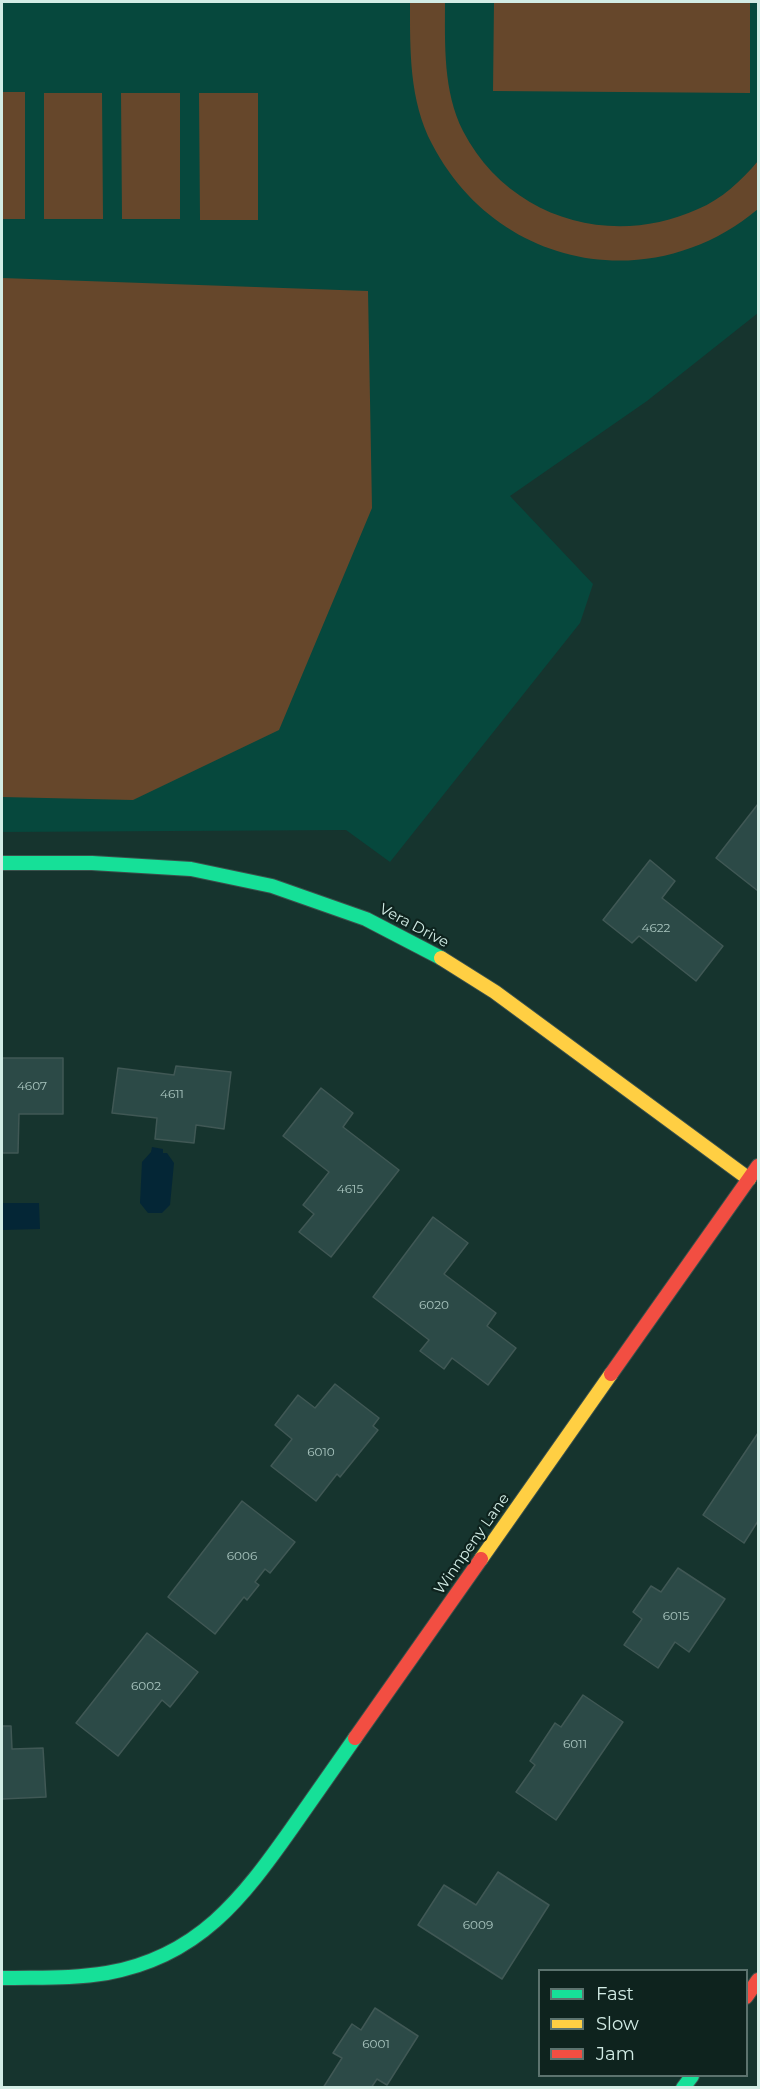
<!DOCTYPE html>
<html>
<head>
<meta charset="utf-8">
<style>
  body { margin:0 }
  #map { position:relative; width:760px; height:2089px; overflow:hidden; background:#16342e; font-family:Montserrat,sans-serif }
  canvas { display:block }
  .frame { position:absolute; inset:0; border:3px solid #d2ece5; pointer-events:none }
  .legend { position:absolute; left:538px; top:1969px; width:210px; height:108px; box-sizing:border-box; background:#0e231e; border:2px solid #5c736e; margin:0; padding:8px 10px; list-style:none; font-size:18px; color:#d2ece5 }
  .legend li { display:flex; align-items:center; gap:12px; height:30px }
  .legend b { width:30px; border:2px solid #5c736e }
</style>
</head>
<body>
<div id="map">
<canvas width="760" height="2089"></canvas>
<div class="frame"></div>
<ul class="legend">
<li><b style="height:8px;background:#16e098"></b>Fast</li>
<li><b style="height:8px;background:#ffcf43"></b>Slow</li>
<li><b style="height:8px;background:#f24e42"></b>Jam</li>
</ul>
</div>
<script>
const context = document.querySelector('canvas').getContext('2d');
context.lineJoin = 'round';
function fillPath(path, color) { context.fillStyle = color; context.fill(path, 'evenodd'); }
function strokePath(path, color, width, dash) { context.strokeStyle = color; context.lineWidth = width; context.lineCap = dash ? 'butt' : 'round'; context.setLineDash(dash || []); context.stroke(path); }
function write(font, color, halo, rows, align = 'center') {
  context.font = font + ' Montserrat,sans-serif'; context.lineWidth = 4.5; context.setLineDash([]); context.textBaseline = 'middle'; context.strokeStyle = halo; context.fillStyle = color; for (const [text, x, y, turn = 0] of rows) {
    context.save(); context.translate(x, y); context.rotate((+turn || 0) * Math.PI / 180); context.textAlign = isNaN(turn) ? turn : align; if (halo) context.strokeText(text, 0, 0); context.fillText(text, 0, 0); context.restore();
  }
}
fillPath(new Path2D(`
  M2,2H758V313L647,401L510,496L593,584L580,623L390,862L346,830L2,832Z`), '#06483d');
fillPath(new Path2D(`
  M410,2H445C445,45 443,91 463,131C508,218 611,249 698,209C722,199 741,181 758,161V209C652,298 497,269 432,144C409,100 410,50 410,2Z
  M494,2H750V93L493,91Z
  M2,92H25V219H2Z
  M44,93H102L103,219H44Z
  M121,93H180V219H122Z
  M199,93H258V220H200Z
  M2,278L368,291L372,508L279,730L133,800L2,797Z`), '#66472b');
fillPath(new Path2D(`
  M152,1147L163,1149V1153H167L174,1163L170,1205L162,1213H148L140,1203L142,1162L151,1152Z
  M2,1203H39L40,1229L2,1230Z`), '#042636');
const building = new Path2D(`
  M758,804V891L716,858Z
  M650,860L675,881L662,898L723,946L696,981L639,936L632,943L603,920Z
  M2,1058H63V1114H19L18,1153H2Z
  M176,1066L231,1072L224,1129L196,1125L194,1143L155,1139L157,1118L112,1113L118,1068L174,1075Z
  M321,1088L353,1113L343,1127L399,1170L331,1257L299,1232L314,1214L303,1205L329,1172L283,1136Z
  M433,1217L468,1243L444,1274L496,1313L487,1326L516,1348L488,1385L452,1358L444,1369L420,1351L429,1340L373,1297Z
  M335,1384L379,1418L373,1426L378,1430L340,1477L337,1474L316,1501L271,1466L292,1439L275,1425L298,1395L315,1408Z
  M758,1433V1521L744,1543L703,1515Z
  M242,1501L295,1542L270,1573L265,1569L255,1582L259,1585L247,1600L244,1597L215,1634L168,1597Z
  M678,1568L725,1599L689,1652L675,1642L658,1668L624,1645L642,1619L633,1612L651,1586L661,1592Z
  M147,1633L198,1672L170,1707L162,1700L118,1756L76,1723Z
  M583,1695L623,1722L556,1820L516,1792L535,1765L530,1761L555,1723L561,1727Z
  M2,1726H11L12,1749L43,1748L46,1797L2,1799Z
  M498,1872L549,1905L502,1979L418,1925L444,1885L476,1905Z
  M375,2008L418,2036L387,2085L377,2079L371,2088H323L342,2058L333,2053L352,2024L361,2030Z`);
fillPath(building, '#2c4a47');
strokePath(building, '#405855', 1.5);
const fast = new Path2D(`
  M2,863H92L191,869L272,886L366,919L441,958
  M2,1978C37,1977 72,1979 107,1973C198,1957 242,1899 292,1828C313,1798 334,1768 355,1738
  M683,2088L692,2076`);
const slow = new Path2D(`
  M441,958L495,992L749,1179
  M481,1559L611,1374`);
const jam = new Path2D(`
  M611,1374L758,1166
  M355,1738L481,1559
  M746,1997L758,1980`);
strokePath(fast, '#3b514c', 16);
strokePath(slow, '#3b514c', 16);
strokePath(jam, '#3b514c', 16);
strokePath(fast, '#16e098', 14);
strokePath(slow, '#ffcf43', 14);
strokePath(jam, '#f24e42', 14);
write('12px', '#a8c4be', null, [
  ["4622",656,928],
  ["4607",32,1086],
  ["4611",172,1094],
  ["4615",350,1189],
  ["6020",434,1305],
  ["6010",321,1452],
  ["6006",242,1556],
  ["6015",676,1616],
  ["6002",146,1686],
  ["6011",575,1744],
  ["6009",478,1925],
  ["6001",376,2044]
]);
write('15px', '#d2ece5', '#0e231e', [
  ["Vera Drive",414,926,28],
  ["Winnpeny Lane",472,1544,-55]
]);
</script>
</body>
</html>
